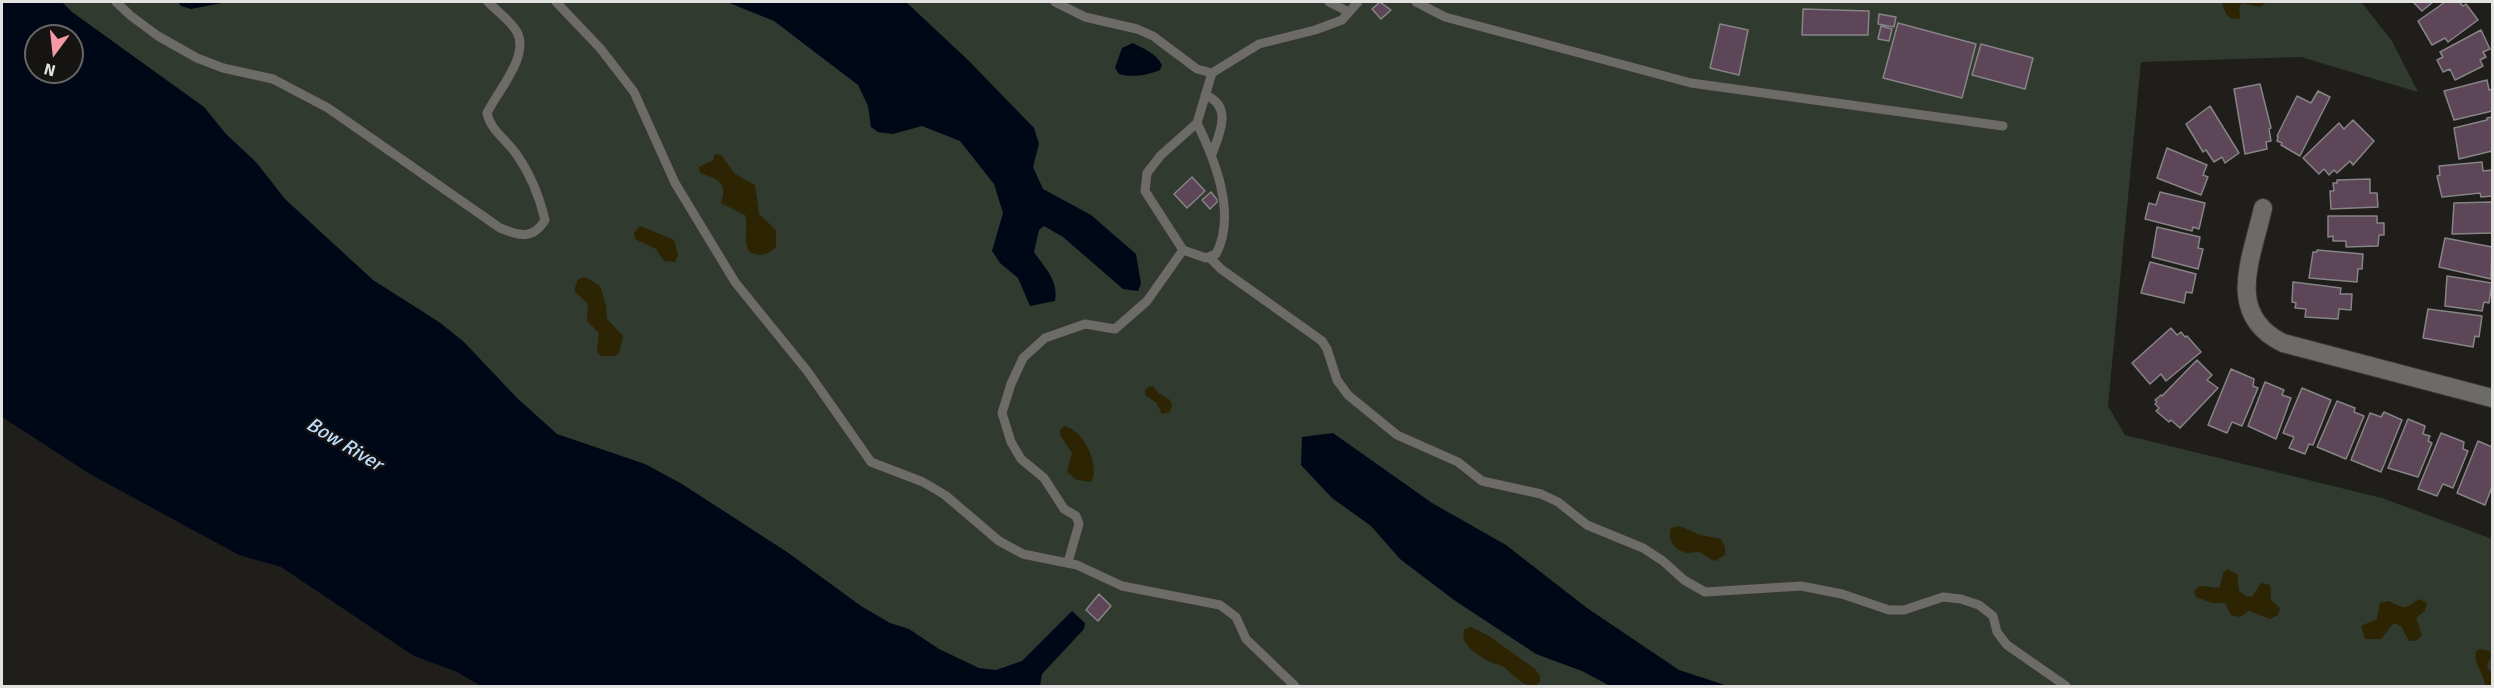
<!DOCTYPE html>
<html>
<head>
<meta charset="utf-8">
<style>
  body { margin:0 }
  #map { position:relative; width:2494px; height:688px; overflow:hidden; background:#1f1e1b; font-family:Signika,sans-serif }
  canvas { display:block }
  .frame { position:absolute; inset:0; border:3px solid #e2e2e0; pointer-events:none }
  .north { position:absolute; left:24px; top:24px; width:60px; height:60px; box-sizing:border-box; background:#151412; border:2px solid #676664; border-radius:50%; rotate:195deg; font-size:16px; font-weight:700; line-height:24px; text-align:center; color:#e2e2e0 }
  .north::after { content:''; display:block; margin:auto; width:21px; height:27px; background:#f49aa5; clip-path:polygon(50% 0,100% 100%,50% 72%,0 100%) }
</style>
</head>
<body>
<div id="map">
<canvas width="2494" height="688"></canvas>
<div class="frame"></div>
<div class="north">N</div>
</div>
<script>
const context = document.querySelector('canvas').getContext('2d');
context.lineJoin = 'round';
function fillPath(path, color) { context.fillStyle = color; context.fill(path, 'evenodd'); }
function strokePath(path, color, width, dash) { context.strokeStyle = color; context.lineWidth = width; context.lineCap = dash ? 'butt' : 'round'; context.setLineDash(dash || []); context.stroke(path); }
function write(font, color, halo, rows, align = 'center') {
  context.font = font + ' Signika,sans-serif'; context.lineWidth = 5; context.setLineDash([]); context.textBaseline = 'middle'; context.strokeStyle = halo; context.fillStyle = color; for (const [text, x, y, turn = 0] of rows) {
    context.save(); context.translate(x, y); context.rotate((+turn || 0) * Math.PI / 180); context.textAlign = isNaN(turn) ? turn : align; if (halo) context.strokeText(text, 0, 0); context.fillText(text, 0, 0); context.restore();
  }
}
fillPath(new Path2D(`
  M36,2H2361L2392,41L2418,92L2301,57L2141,62L2108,406L2125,435L2382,498L2492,539V686H965L537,442Z`), '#303a2e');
fillPath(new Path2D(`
  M2222,2H2267L2260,7L2242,3L2239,8L2240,18C2227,22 2225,12 2222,2Z
  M715,154L721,155L735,174L755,185L759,214L776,230V247C768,254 761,258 750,252C742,241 749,229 745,215L721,203C728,182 718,179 700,173L699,167L713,160Z
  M640,226L674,240L678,255L675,262L664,261L656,249L635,239L634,233Z
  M585,277L600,286L606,305L607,319L623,336L619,353L615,356H601L597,352L599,333L587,321L588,304L574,291L578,279Z
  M1150,386L1154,387L1158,393L1170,400L1172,405L1170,412L1162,414L1156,402L1146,396L1145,390Z
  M1064,426C1083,429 1101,466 1091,482L1077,480L1067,472L1072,453L1060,435V430Z
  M1680,526L1700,535L1721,539L1725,547V555L1715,561C1709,559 1704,553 1698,552C1694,552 1691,553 1688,553C1675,551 1667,540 1671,528Z
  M2227,569L2237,574L2239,591L2246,596L2252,597L2261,583L2270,585L2271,600L2280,608L2278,615L2270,619L2249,611L2240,617L2231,615L2225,603H2212L2196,597L2194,592C2200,580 2210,590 2220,587L2223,573Z
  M2419,599L2427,603L2425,611L2416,618L2422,635C2419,640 2415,641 2409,641L2401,626L2394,623L2381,639H2365L2361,626L2377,619L2380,603L2388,601C2406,608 2402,611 2419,599Z
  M1471,627L1489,636L1535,669L1540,676V682L1534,686C1522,687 1513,674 1504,667C1500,664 1494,664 1490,662C1479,656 1457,643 1465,629Z
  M2480,649L2490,651L2491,656L2487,666L2492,675V686H2485C2485,674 2473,666 2476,651Z`), '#2c2403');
fillPath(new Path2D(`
  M2,2H62L72,12L204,107L226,134L256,162L285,199L373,280L439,322L464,342L517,398L557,434L645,464L682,484L787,552L861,606L890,623L909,629L939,649L979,668L996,670L1022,661L1072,611L1085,623L1084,629L1042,674L1040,686H481L457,672L414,656L281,567L239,555L90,474L2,417ZM36,36H72V72H36Z
  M178,2H254L222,3L191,9L181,6Z
  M727,2H906L968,60L1034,128L1039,144L1033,167L1043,189L1091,215L1136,254L1141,284L1138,291L1123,289L1063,237L1044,226L1039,230L1034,252C1045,268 1059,281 1055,301L1030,306L1018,278L1000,263L992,251L1003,213L994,184L960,141L922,126L893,134L878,132L871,127L868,106L858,85L774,21Z
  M1133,43C1145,50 1155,52 1162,65L1160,70C1149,75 1131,78 1119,74L1115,68L1122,48Z
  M1333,433L1432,503L1506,545L1587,608L1679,670L1728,686H1610L1582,671L1536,654L1454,600L1400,559L1371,526L1332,498L1301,465L1302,437Z`), '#000817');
const building = new Path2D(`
  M1380,2L1391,10L1381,19L1372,9Z
  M2413,2H2433L2422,11Z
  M2445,2H2459L2463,6L2466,4L2478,20L2448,42L2445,38L2432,45L2418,21Z
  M1803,9L1869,11L1868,35H1802Z
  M1879,14L1896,17L1894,27L1878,24Z
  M1898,23L1976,44L1962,98L1883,78Z
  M1720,24L1748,30L1739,75L1710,68Z
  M1881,26L1892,29L1889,41L1878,39Z
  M2481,30L2490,49L2483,52L2486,57L2480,60L2483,66L2455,80L2450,69L2443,72L2437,60L2443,57L2440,52Z
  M1981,44L2033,58L2025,89L1972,75Z
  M2487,80L2489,90L2492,89V111L2454,120L2444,91Z
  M2260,84L2271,128L2269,129L2271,141L2266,142L2267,149L2245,154L2234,89Z
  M2318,91L2330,97L2300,156L2281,145L2282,143L2277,141L2278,137L2277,136L2297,96L2311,103Z
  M2210,106L2239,153L2225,163L2222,157L2214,162L2206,150L2203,152L2186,124Z
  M2492,117V151L2459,159L2454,128L2487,120V118Z
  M2353,120L2374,141L2353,165L2350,161L2337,173L2334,170L2329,175L2324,169L2319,174L2303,158L2339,123L2344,129Z
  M2167,148L2207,165L2203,175L2208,177L2201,195L2157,178Z
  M2482,162L2483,171L2492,170V196L2481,197L2480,193L2442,197L2437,176L2440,175L2439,166Z
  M1192,177L1205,191L1187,208L1174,194Z
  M2370,179V193H2377L2378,207L2331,209L2330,191H2334L2333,183H2337V180Z
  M1211,192L1218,201L1210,209L1202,200Z
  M2160,192L2205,203L2199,229L2193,227L2192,231L2145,219L2149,203L2156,205Z
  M2492,202V233L2452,234L2454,203Z
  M2328,216H2377V223H2384V235H2379L2378,246L2346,247V241H2333V236L2328,237Z
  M2157,227L2200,237L2198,248L2203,249L2198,269L2152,257Z
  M2445,238L2492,247L2491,279L2439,267Z
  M2317,250L2363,254L2362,269H2358L2357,282L2309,278L2313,252H2317Z
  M2150,262L2196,274L2192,293L2186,292L2184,303L2141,293Z
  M2447,276L2492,283L2489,303L2484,302L2482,311L2445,306Z
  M2293,282L2341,288L2340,294H2352L2351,310L2339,309L2338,319L2305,317L2306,309L2295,308L2296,303L2292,302Z
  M2428,309L2482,316L2479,337L2475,336L2473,347L2423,338Z
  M2171,328L2177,335L2181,332L2185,337L2187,336L2201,352L2166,381L2161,374L2150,384L2132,363Z
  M2197,360L2212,375L2207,380L2218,388L2180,428L2171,420L2169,422L2156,411L2159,408L2155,404L2157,402L2155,400L2161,395L2162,396Z
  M2231,369L2254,379L2253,386L2258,388L2242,426L2232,422L2227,433L2208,425Z
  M2265,382L2284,390L2282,395L2291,398L2276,439L2248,426Z
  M2302,388L2331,400L2313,445L2309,444L2305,454L2289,448L2294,437L2283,433Z
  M2337,401L2355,408L2354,412L2364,416L2346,459L2317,447Z
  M2384,412L2402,420L2381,472L2351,460L2370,413L2381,417Z
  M2408,419L2425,426L2423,434L2430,436L2428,441L2432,443L2418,477L2388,468Z
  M2441,433L2464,442L2463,449L2468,451L2453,488L2443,484L2437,496L2418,489Z
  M2478,441L2492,447V487L2485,505L2457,493Z
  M1099,594L1111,606L1098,621L1086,610Z`);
fillPath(building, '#5c4658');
strokePath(building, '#878486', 1.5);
const lane = new Path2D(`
  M116,2L131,16L158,36L197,58L223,68L273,79L328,108L500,228C519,236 533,240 545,220C539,195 531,175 517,155C507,140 490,130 487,113C497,92 530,56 517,32C511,21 497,11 488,2
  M556,2L600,48L634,92L675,183L735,282L808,372L871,462L923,482L945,495L999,541L1023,554L1077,565L1122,586L1220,605L1236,617L1246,639L1295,686
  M1055,2L1085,17L1137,29L1153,36L1197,69L1212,73
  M1329,2L1349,12
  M1416,2L1445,17L1691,83L2003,126
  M1205,95C1233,106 1220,133 1212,154
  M1197,123C1215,160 1237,215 1216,254L1206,258L1183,250L1145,191L1147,173L1161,155L1197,123L1212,73L1259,44L1315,30L1342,20L1358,2
  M1209,257L1221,269L1322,341L1327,349L1337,380L1348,395L1397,435L1458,462L1482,481L1541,494L1558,502L1587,525L1643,548L1663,561L1684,580L1705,592L1801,586L1842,594L1889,610H1904L1943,597L1961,599L1979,605L1993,616L1997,632L2007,645L2066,686
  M1068,562L1079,524L1076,516L1064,509L1044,478L1021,459L1011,442L1002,413L1011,384L1023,358L1045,338L1085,324L1115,329L1147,301L1183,250`);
const street = new Path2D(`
  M2263,208C2252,258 2224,314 2283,343L2492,398`);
strokePath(lane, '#393836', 11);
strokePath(street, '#393836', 20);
strokePath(lane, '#6d6b68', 9);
strokePath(street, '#6d6b68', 18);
write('italic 20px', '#bfddfe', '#151412', [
  ["Bow River",344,445,31]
]);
</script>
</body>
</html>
